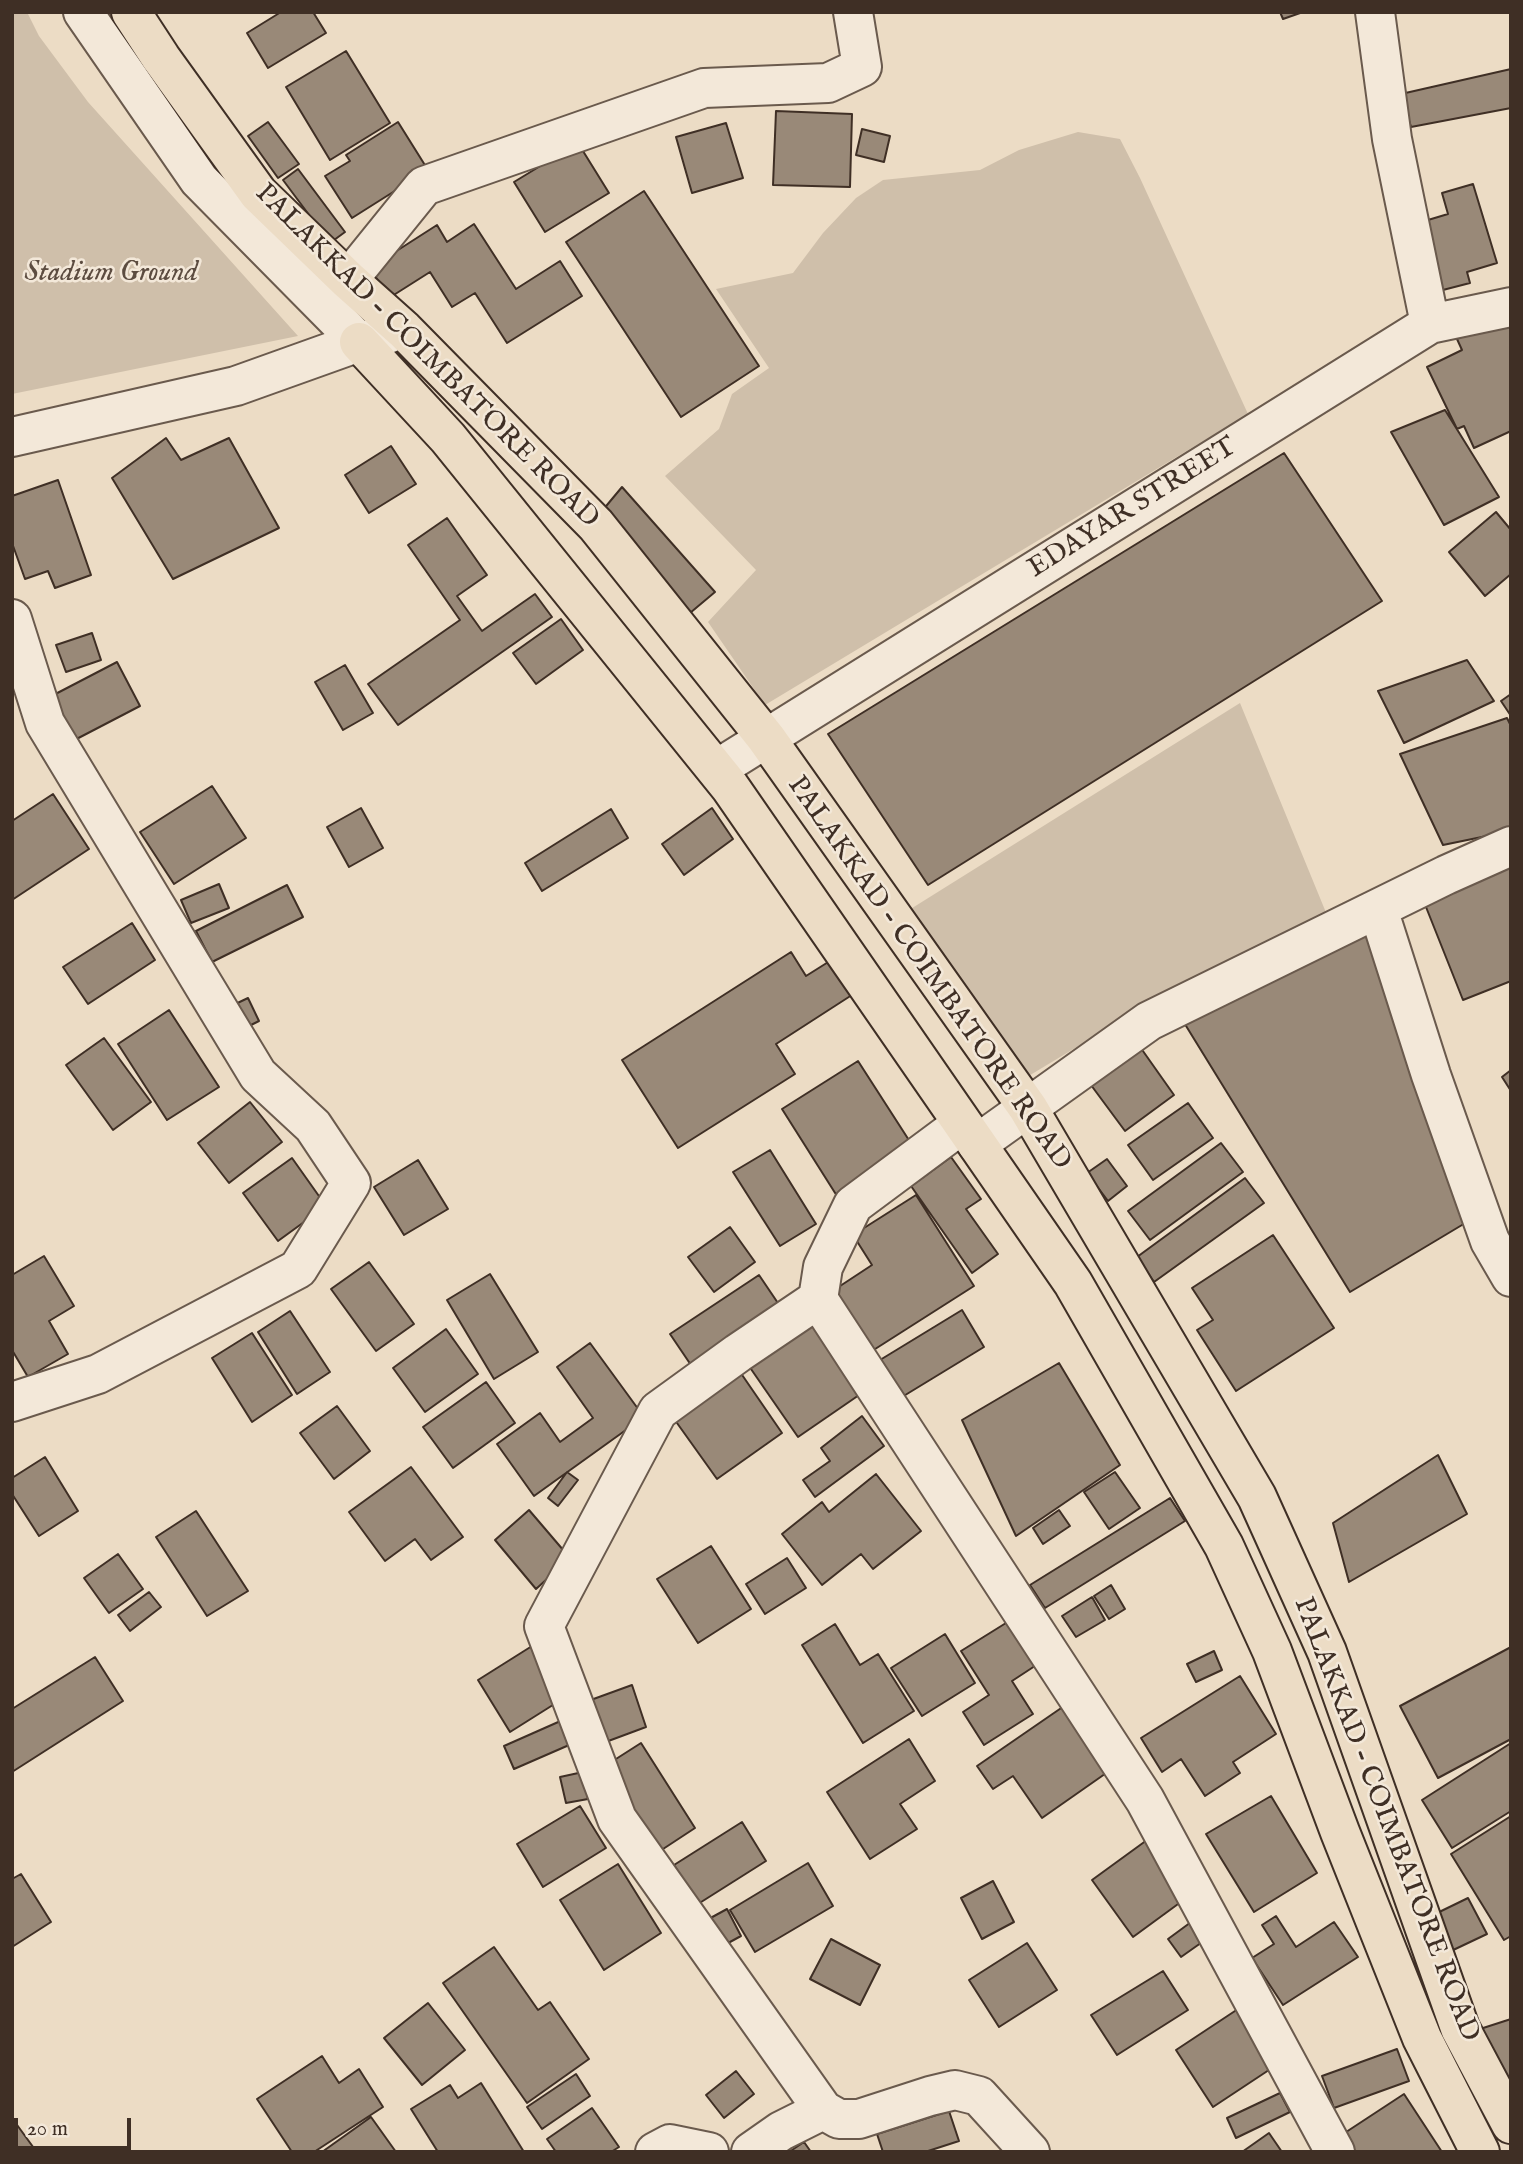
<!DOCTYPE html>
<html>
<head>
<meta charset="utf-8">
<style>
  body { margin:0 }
  #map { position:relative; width:1523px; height:2164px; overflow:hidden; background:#ecdcc5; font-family:"IM FELL English",serif }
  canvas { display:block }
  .frame { position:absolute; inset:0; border:14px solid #3f2f25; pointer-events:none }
  .scale { position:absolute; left:14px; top:2118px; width:117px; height:32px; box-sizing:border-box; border:4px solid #3f2f25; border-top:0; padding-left:9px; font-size:21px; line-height:24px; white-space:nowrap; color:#3f2f25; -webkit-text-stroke:5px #f3e8d9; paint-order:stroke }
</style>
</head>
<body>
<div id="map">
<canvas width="1523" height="2164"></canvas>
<div class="frame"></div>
<div class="scale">20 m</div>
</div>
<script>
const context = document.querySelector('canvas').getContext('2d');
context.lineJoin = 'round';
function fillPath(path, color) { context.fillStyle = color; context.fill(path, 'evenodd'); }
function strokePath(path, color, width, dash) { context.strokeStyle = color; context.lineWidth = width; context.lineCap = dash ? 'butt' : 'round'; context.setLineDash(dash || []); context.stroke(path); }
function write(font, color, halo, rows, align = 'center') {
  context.font = font + ' "IM FELL English",serif'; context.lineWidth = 5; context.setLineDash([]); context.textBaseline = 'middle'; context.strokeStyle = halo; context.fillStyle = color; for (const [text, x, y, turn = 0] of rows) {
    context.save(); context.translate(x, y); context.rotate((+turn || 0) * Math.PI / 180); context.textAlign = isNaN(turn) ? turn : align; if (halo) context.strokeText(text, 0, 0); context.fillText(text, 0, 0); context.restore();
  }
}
fillPath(new Path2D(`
  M12,12H27L39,36L88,102L298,336L12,394Z
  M1078,132L1120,139L1140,178L1248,414L765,705L708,622L756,570L665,476L719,429L732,394L769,368L716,289L793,273L823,233L856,198L883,180L980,170L1019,150Z
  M1240,703L1327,915L1168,992L1017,1083L909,910Z`), '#cfbfaa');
const building = new Path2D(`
  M281,12H313L326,33L268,68L247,33Z
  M1280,12H1303L1283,19Z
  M346,51L390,123L330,160L286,87Z
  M1511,69V108L1411,127L1401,94Z
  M776,111L852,114L850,187L773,185Z
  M268,122L299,164L278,178L248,136Z
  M398,122L428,170L352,218L325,176L350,161L346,155Z
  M726,123L743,178L692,193L676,137Z
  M862,129L890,136L884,162L856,155Z
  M578,143L609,193L545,232L514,182Z
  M298,169L345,232L330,243L283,180Z
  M1473,184L1497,263L1467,272L1470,283L1439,291L1418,223L1448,214L1442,193Z
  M644,191L759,366L681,417L566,242Z
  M474,224L516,289L560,261L582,296L507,343L475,293L452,307L430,272L389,298L370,268L437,225L447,242Z
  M1510,313L1511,431L1474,448L1464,426L1457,429L1427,367L1462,350L1457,339Z
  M1445,410L1499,497L1444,525L1391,432Z
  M166,438L181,460L229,438L279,528L173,579L112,478Z
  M391,446L416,484L369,513L345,475Z
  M1284,453L1382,601L928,885L828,734Z
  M58,480L91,575L55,588L48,571L25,579L12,543V496Z
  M622,487L715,592L690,613L602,511Z
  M1496,512L1511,530V574L1485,596L1449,552Z
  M447,518L487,575L457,596L482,631L535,594L552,617L398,725L368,684L460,620L408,545Z
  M561,619L583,650L536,684L513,653Z
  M92,633L101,660L66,672L56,645Z
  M1467,660L1494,701L1404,743L1378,691Z
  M117,662L140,706L65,745L42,701Z
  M345,665L373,713L343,730L315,682Z
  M1511,694V716L1501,701Z
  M1507,718L1511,726V831L1443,845L1400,754Z
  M212,786L246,838L174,884L140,832Z
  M53,794L89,849L12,900V821Z
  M361,808L383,848L349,867L327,827Z
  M712,808L733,839L684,875L662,844Z
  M611,809L628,838L542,891L525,863Z
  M1511,867V981L1463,1000L1424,902Z
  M219,884L229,908L191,923L181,900Z
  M287,885L303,917L212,962L196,931Z
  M132,923L155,960L88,1004L63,967Z
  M1370,932L1467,1222L1350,1292L1183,1021Z
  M791,952L806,976L833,959L855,993L776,1044L795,1074L678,1148L622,1060Z
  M248,998L259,1021L239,1031L227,1008Z
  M169,1010L219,1087L167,1120L118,1044Z
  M104,1038L151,1102L113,1130L66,1065Z
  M1138,1044L1174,1095L1125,1131L1088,1081Z
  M858,1061L914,1148L837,1196L782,1109Z
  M1511,1070V1091L1502,1077Z
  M250,1102L282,1142L229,1183L198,1143Z
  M1188,1103L1213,1138L1153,1180L1128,1145Z
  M1221,1143L1243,1172L1150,1240L1128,1211Z
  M770,1150L816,1224L780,1246L733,1172Z
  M951,1157L981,1199L966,1209L998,1254L972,1273L911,1186Z
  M292,1158L326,1206L278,1241L243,1193Z
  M1107,1159L1127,1186L1108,1201L1087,1173Z
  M418,1160L448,1209L404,1235L374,1187Z
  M1245,1178L1264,1203L1154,1282L1137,1257Z
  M916,1195L974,1286L872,1351L834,1290L872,1265L853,1235Z
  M730,1227L755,1262L714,1292L688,1257Z
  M1273,1235L1334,1328L1236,1391L1197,1330L1213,1320L1192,1288Z
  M44,1256L74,1306L49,1321L68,1354L28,1377L12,1350V1275Z
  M369,1262L414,1324L376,1351L331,1289Z
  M490,1274L538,1352L494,1379L447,1300Z
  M759,1275L784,1312L695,1371L670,1334Z
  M962,1310L984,1347L902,1397L880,1360Z
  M290,1311L330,1372L297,1394L258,1332Z
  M806,1312L862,1393L798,1437L742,1356Z
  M446,1329L478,1374L425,1412L393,1368Z
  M252,1333L292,1395L252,1422L212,1358Z
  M590,1343L644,1417L534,1496L497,1444L540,1413L560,1442L593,1418L557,1367Z
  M1059,1363L1120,1465L1016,1536L962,1420Z
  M738,1369L782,1433L717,1479L672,1416Z
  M486,1382L515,1423L453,1468L423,1427Z
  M337,1406L370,1451L334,1479L300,1433Z
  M862,1416L884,1446L815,1497L803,1480L830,1461L821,1448Z
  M1438,1455L1467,1514L1349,1582L1333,1523Z
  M45,1457L78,1511L39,1536L12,1494V1478Z
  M411,1467L463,1537L431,1560L415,1539L385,1561L349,1512Z
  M567,1472L578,1480L558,1506L548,1498Z
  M1115,1472L1140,1508L1109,1529L1084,1492Z
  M876,1474L921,1531L873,1569L861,1554L822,1585L782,1534L822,1502L829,1512Z
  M1170,1498L1185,1521L1045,1608L1030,1585Z
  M529,1510L570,1558L536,1589L495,1540Z
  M1059,1510L1070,1526L1043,1544L1033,1528Z
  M196,1511L248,1591L207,1616L156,1537Z
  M711,1546L751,1609L698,1643L657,1579Z
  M118,1554L143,1589L109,1613L84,1578Z
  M787,1558L806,1588L765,1614L746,1584Z
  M1111,1585L1125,1609L1109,1619L1094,1596Z
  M149,1592L161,1607L130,1631L118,1615Z
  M1092,1597L1105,1620L1076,1637L1062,1616Z
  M1014,1618L1041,1662L1012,1681L1033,1714L984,1745L963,1712L989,1695L961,1651Z
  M835,1624L860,1665L878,1654L914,1711L863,1743L802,1645Z
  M945,1634L975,1683L922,1716L891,1668Z
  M532,1646L564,1698L510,1732L478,1680Z
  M1511,1647V1739L1438,1778L1400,1706Z
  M1214,1651L1222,1670L1196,1682L1187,1664Z
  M95,1657L123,1701L12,1772V1709Z
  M1240,1676L1276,1734L1233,1762L1240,1773L1205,1796L1181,1759L1162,1772L1141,1738Z
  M632,1685L646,1727L603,1743L588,1701Z
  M1067,1704L1112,1769L1042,1818L1013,1776L993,1789L977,1766Z
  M565,1719L576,1742L514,1769L504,1746Z
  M909,1739L935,1781L900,1804L917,1829L870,1859L827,1792Z
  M641,1743L695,1828L660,1851L605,1766Z
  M1511,1743V1811L1452,1848L1422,1800Z
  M583,1772L588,1799L566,1803L560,1777Z
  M1271,1796L1317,1873L1254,1912L1206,1834Z
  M580,1806L606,1848L543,1887L517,1844Z
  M1511,1816V1936L1504,1940L1451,1854Z
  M742,1822L766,1861L698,1904L674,1865Z
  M1147,1840L1189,1896L1133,1937L1092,1880Z
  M808,1863L833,1906L755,1952L730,1910Z
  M618,1864L661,1933L604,1970L560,1900Z
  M21,1874L51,1922L12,1947V1879Z
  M993,1881L1014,1922L982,1939L961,1898Z
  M1468,1898L1487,1934L1449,1952L1431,1916Z
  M727,1909L741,1936L719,1948L705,1921Z
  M1202,1914L1215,1933L1181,1957L1168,1939Z
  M1276,1916L1296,1947L1334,1922L1358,1957L1283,2005L1252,1958L1274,1944L1262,1925Z
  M831,1939L880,1965L860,2005L810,1979Z
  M1027,1943L1057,1990L999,2027L969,1980Z
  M494,1947L538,2010L550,2002L589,2059L527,2103L443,1983Z
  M1163,1971L1188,2010L1117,2055L1091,2015Z
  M428,2003L465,2050L422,2085L384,2038Z
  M1241,2007L1278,2064L1213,2107L1176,2050Z
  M1511,2019V2106L1480,2029Z
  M1397,2049L1409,2081L1334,2108L1322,2076Z
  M322,2056L339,2083L359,2069L383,2107L314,2152H292L257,2099Z
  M736,2071L754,2094L724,2118L706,2095Z
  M576,2074L590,2096L542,2129L527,2107Z
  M481,2083L524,2152H438L411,2109L450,2085L458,2098Z
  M1280,2093L1290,2112L1236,2138L1227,2118Z
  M1404,2094L1442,2152H1350L1340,2136Z
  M592,2108L619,2147L611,2152H556L547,2139Z
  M949,2111L959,2141L925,2152H883L877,2134Z
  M371,2117L396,2152H322Z
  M12,2118L36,2151L34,2152H12Z
  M1269,2133L1282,2152H1242Z
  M804,2142L811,2152H789Z`);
fillPath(building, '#998978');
strokePath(building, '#3f2f25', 2);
const minor = new Path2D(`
  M1375,12L1392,139L1430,324
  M348,280L424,186L704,88L828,83L862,67L853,12
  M12,437L236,386L359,342L388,334
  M12,619L45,723L258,1075L313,1126L351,1183L298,1269L98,1374L12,1402
  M717,769L1430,324L1511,307
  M1378,909L1431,1075L1490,1241L1511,1277
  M962,1124L853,1205L823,1267L818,1299L1145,1800L1335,2152
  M977,1144L1149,1021L1446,875L1511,846
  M818,1299L738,1353L658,1411L544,1626L617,1819L823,2110L839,2119H859L930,2096L955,2090L979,2096L1030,2152
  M655,2152L670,2144L709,2152
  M751,2152L781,2131L823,2110`);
const tertiary = new Path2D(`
  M83,12L199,180L359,342`);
const primary = new Path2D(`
  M131,12L161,58L258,193L348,280L404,330L596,525L766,738L1028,1108L1257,1497L1327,1652L1460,2028L1511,2124
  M359,342L448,438L730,787L1073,1283L1224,1546L1272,1651L1340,1832L1422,2038L1480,2152`);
strokePath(minor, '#6a5a4d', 42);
strokePath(tertiary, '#6a5a4d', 42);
strokePath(primary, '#3f2f25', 42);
strokePath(minor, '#f3e8d9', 38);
strokePath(tertiary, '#f3e8d9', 38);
strokePath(primary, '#ecdcc5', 38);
write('italic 28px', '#5c4c40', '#f3e8d9', [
  ["Stadium Ground",111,274]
]);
write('28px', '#3f2f25', '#f3e8d9', [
  ["PALAKKAD - COIMBATORE ROAD",426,357,45],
  ["EDAYAR STREET",1133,509,-32],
  ["PALAKKAD - COIMBATORE ROAD",928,974,55],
  ["PALAKKAD - COIMBATORE ROAD",1385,1820,69]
]);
</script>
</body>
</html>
